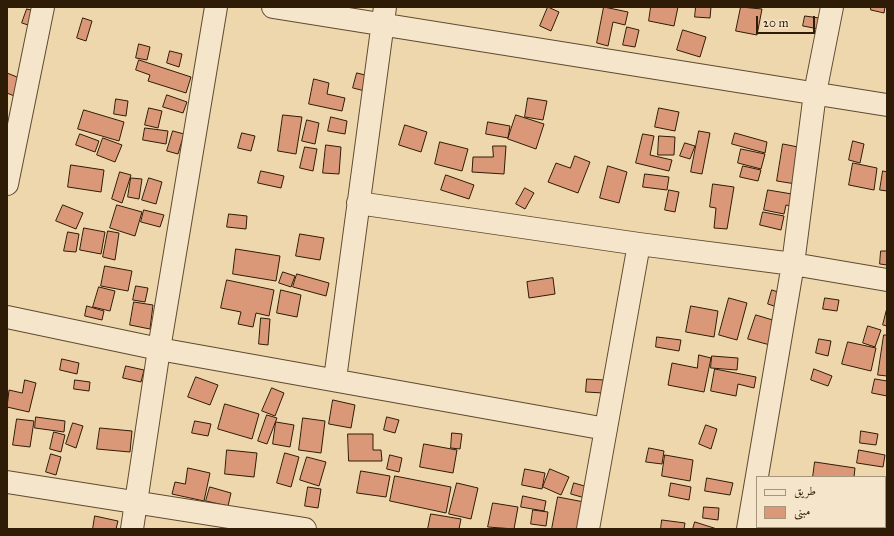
<!DOCTYPE html>
<html>
<head>
<meta charset="utf-8">
<style>
  body { margin:0 }
  #map { position:relative; width:894px; height:536px; overflow:hidden; background:#efd7ad; font-family:"IM FELL Great Primer",Amiri,serif }
  canvas { display:block }
  .frame { position:absolute; inset:0; border:8px solid #2e1c06; pointer-events:none }
  .legend { position:absolute; left:756px; top:476px; width:130px; height:52px; box-sizing:border-box; background:#f5e5ca; border:1px solid #a5957c; margin:0; padding:5px 7px; list-style:none; font-size:12px; color:#2e1c06 }
  .legend li { display:flex; align-items:center; gap:8px; height:20px }
  .legend b { width:20px; border:1px solid #a5957c }
  .scale { position:absolute; left:756px; top:16px; width:59px; height:18px; box-sizing:border-box; border:2px solid #2e1c06; border-top:0; padding-left:5px; font-size:12px; line-height:14px; white-space:nowrap; color:#2e1c06; -webkit-text-stroke:3px #f5e5ca; paint-order:stroke }
</style>
</head>
<body>
<div id="map">
<canvas width="894" height="536"></canvas>
<div class="frame"></div>
<ul class="legend">
<li><b style="height:5px;background:#f5e5ca"></b>طريق</li>
<li><b style="height:11px;background:#db9878"></b>مبنى</li>
</ul>
<div class="scale">20 m</div>
</div>
<script>
const context = document.querySelector('canvas').getContext('2d');
context.lineJoin = 'round';
function fillPath(path, color) { context.fillStyle = color; context.fill(path, 'evenodd'); }
function strokePath(path, color, width, dash) { context.strokeStyle = color; context.lineWidth = width; context.lineCap = dash ? 'butt' : 'round'; context.setLineDash(dash || []); context.stroke(path); }
const building = new Path2D(`
  M548,7L559,12L551,31L540,26Z
  M604,7L628,12L625,25L613,22L608,46L597,43Z
  M651,7H678L674,26L649,21Z
  M696,7H711L710,18L695,17Z
  M741,7L762,9L757,35L736,31Z
  M871,7H885L884,13L871,10Z
  M27,9L38,12L34,27L22,23Z
  M805,16L826,19L824,30L803,26Z
  M83,18L92,21L86,41L77,38Z
  M627,27L639,30L635,47L623,45Z
  M683,30L706,37L700,57L677,50Z
  M139,44L150,47L147,60L136,58Z
  M170,51L182,54L179,67L167,63Z
  M139,60L191,77L186,93L148,81L150,75L136,70Z
  M7,73L27,81L19,98L7,93Z
  M357,73L369,76L365,91L353,88Z
  M314,79L329,83L327,94L345,98L342,111L309,104Z
  M167,95L187,102L183,113L163,107Z
  M528,98L547,101L543,120L525,117Z
  M116,99L128,101L126,116L114,114Z
  M149,108L162,111L158,128L145,125Z
  M659,108L679,112L675,131L655,127Z
  M84,110L124,122L119,141L78,129Z
  M283,115L302,117L296,154L278,151Z
  M516,115L544,124L536,149L508,139Z
  M331,117L347,121L345,134L328,131Z
  M307,120L319,123L315,144L302,141Z
  M488,122L510,126L508,138L486,134Z
  M405,125L427,132L421,152L399,145Z
  M145,128L168,131L166,144L143,140Z
  M173,131L184,134L178,154L167,151Z
  M699,131L710,133L702,174L691,172Z
  M242,133L255,136L251,151L238,148Z
  M735,133L767,142L765,153L732,144Z
  M80,134L99,141L95,152L76,145Z
  M643,134L654,136L650,155L672,160L669,171L636,163Z
  M659,136L675,137L674,155H658Z
  M103,138L122,145L115,162L97,155Z
  M853,141L864,144L860,163L849,160Z
  M440,142L468,149L462,171L435,164Z
  M685,143L695,146L690,159L680,156Z
  M783,144L808,149L802,185L777,181Z
  M326,145L341,147L339,174L323,173Z
  M493,146H506L504,174L472,172L473,157H493Z
  M305,147L317,149L313,171L300,168Z
  M741,149L765,154L761,169L738,163Z
  M575,156L590,162L578,193L548,182L556,163L570,168Z
  M853,163L877,168L874,190L849,185Z
  M71,165L104,170L101,192L68,187Z
  M608,166L627,172L619,203L600,198Z
  M743,166L761,170L758,181L740,177Z
  M261,171L284,176L281,188L258,183Z
  M883,171L887,172V191L880,190Z
  M120,172L131,175L122,203L112,199Z
  M645,174L669,177L667,190L643,187Z
  M446,175L474,185L469,199L441,190Z
  M131,178L142,179L139,199L128,197Z
  M149,178L162,182L156,204L142,200Z
  M713,184L734,187L727,229L714,228L716,208L710,207Z
  M525,188L534,193L525,209L516,204Z
  M669,190L679,192L675,212L665,210Z
  M768,190L798,195L796,207L786,205L784,214L764,210Z
  M63,205L83,213L76,229L56,221Z
  M117,205L142,212L135,236L110,228Z
  M144,210L164,215L160,227L141,222Z
  M763,212L784,216L781,230L760,225Z
  M229,214L247,216L246,229L227,227Z
  M84,228L105,232L101,254L80,250Z
  M108,231L119,233L115,260L103,257Z
  M68,232L79,234L76,252L64,251Z
  M300,234L324,238L320,260L296,256Z
  M236,249L280,256L276,281L233,274Z
  M881,251H887V265L880,264Z
  M105,266L132,271L128,291L101,286Z
  M283,272L295,276L291,287L279,283Z
  M297,274L329,283L326,296L293,287Z
  M553,278L555,294L529,298L527,282Z
  M227,280L274,290L269,316L256,313L253,327L238,324L241,312L221,308Z
  M136,286L148,288L145,302L133,300Z
  M99,287L115,291L110,311L93,307Z
  M281,290L301,295L297,317L277,313Z
  M772,290L784,294L780,308L768,304Z
  M729,298L747,303L737,340L719,335Z
  M825,298L839,300L837,311L823,309Z
  M134,302L153,305L150,329L130,325Z
  M87,306L104,311L102,320L85,316Z
  M691,306L718,311L714,337L686,332Z
  M887,308V326L883,325Z
  M756,315L776,321L770,345L748,339Z
  M261,318L270,319L268,345L259,344Z
  M868,326L881,330L875,347L863,343Z
  M884,335H887V376L878,375Z
  M657,337L681,340L679,351L656,347Z
  M819,339L831,341L828,356L816,353Z
  M848,342L876,348L871,371L842,364Z
  M699,355L711,358L704,392L668,385L672,363L697,368Z
  M712,356L738,358L737,370L711,368Z
  M62,359L79,363L77,374L60,370Z
  M126,366L144,370L141,382L123,378Z
  M715,369L756,377L754,388L738,384L736,396L711,391Z
  M814,369L832,376L828,386L811,380Z
  M196,377L218,385L210,405L188,397Z
  M587,379L604,380L603,393L586,392Z
  M875,379L887,381V396L872,393Z
  M25,380L36,383L29,412L7,407L9,390L22,393Z
  M75,380L90,382L89,391L74,389Z
  M272,388L284,393L275,416L262,411Z
  M333,400L355,405L351,428L329,424Z
  M225,404L259,414L252,439L218,429Z
  M267,415L277,418L267,444L258,441Z
  M36,417L65,421L64,432L35,428Z
  M387,417L399,420L395,433L384,430Z
  M303,418L325,421L321,453L299,450Z
  M17,419L34,421L30,447L13,445Z
  M195,421L211,424L208,436L192,433Z
  M276,422L294,425L290,447L273,444Z
  M73,423L83,426L76,448L66,444Z
  M706,425L717,429L711,449L699,444Z
  M100,428L132,431L130,452L97,449Z
  M861,431L878,434L876,445L860,443Z
  M54,432L65,435L61,452L50,449Z
  M452,433L462,434L460,449L451,448Z
  M348,434H373V450H381L382,461H349Z
  M424,444L457,450L453,473L420,467Z
  M649,448L664,451L662,464L646,462Z
  M227,450L257,453L254,477L225,474Z
  M859,450L885,455L883,467L857,463Z
  M285,453L299,457L291,487L277,483Z
  M51,454L61,457L56,475L46,472Z
  M390,455L402,458L399,472L387,469Z
  M665,455L693,460L690,481L662,476Z
  M307,457L326,462L319,486L300,480Z
  M815,462L855,468L854,477H813Z
  M188,468L210,473L204,501L172,494L175,482L185,484Z
  M525,469L545,473L542,489L522,485Z
  M550,469L569,477L561,495L543,487Z
  M361,471L390,476L386,497L357,493Z
  M395,476L451,487L446,513L390,501Z
  M707,478L733,483L730,495L705,491Z
  M457,483L478,488L471,519L449,514Z
  M574,483L588,487L585,498L571,494Z
  M671,483L691,487L689,500L669,496Z
  M210,487L231,493L228,506L206,501Z
  M308,487L321,489L318,508L305,506Z
  M523,496L546,501L544,511L521,507Z
  M558,497L584,502L579,529H552Z
  M493,503L518,507L514,529L488,527Z
  M704,507L719,508L718,520L703,518Z
  M533,510L548,512L546,526L531,524Z
  M431,514L461,519L459,529H428Z
  M95,516L118,521L116,529H93Z
  M662,520L685,523L684,529H661Z
  M695,522L717,529H693Z`);
fillPath(building, '#db9878');
strokePath(building, '#2e1c06', 1);
const minor = new Path2D(`
  M273,7L887,105
  M7,184L43,7
  M358,203L639,244L793,264L887,280
  M7,317L159,349L606,429
  M335,379L385,7
  M7,482L305,529
  M132,529L159,349L216,7
  M588,529L639,244
  M748,529L793,264L815,93L832,7`);
strokePath(minor, '#5e4b30', 24);
strokePath(minor, '#f5e5ca', 22);
</script>
</body>
</html>
